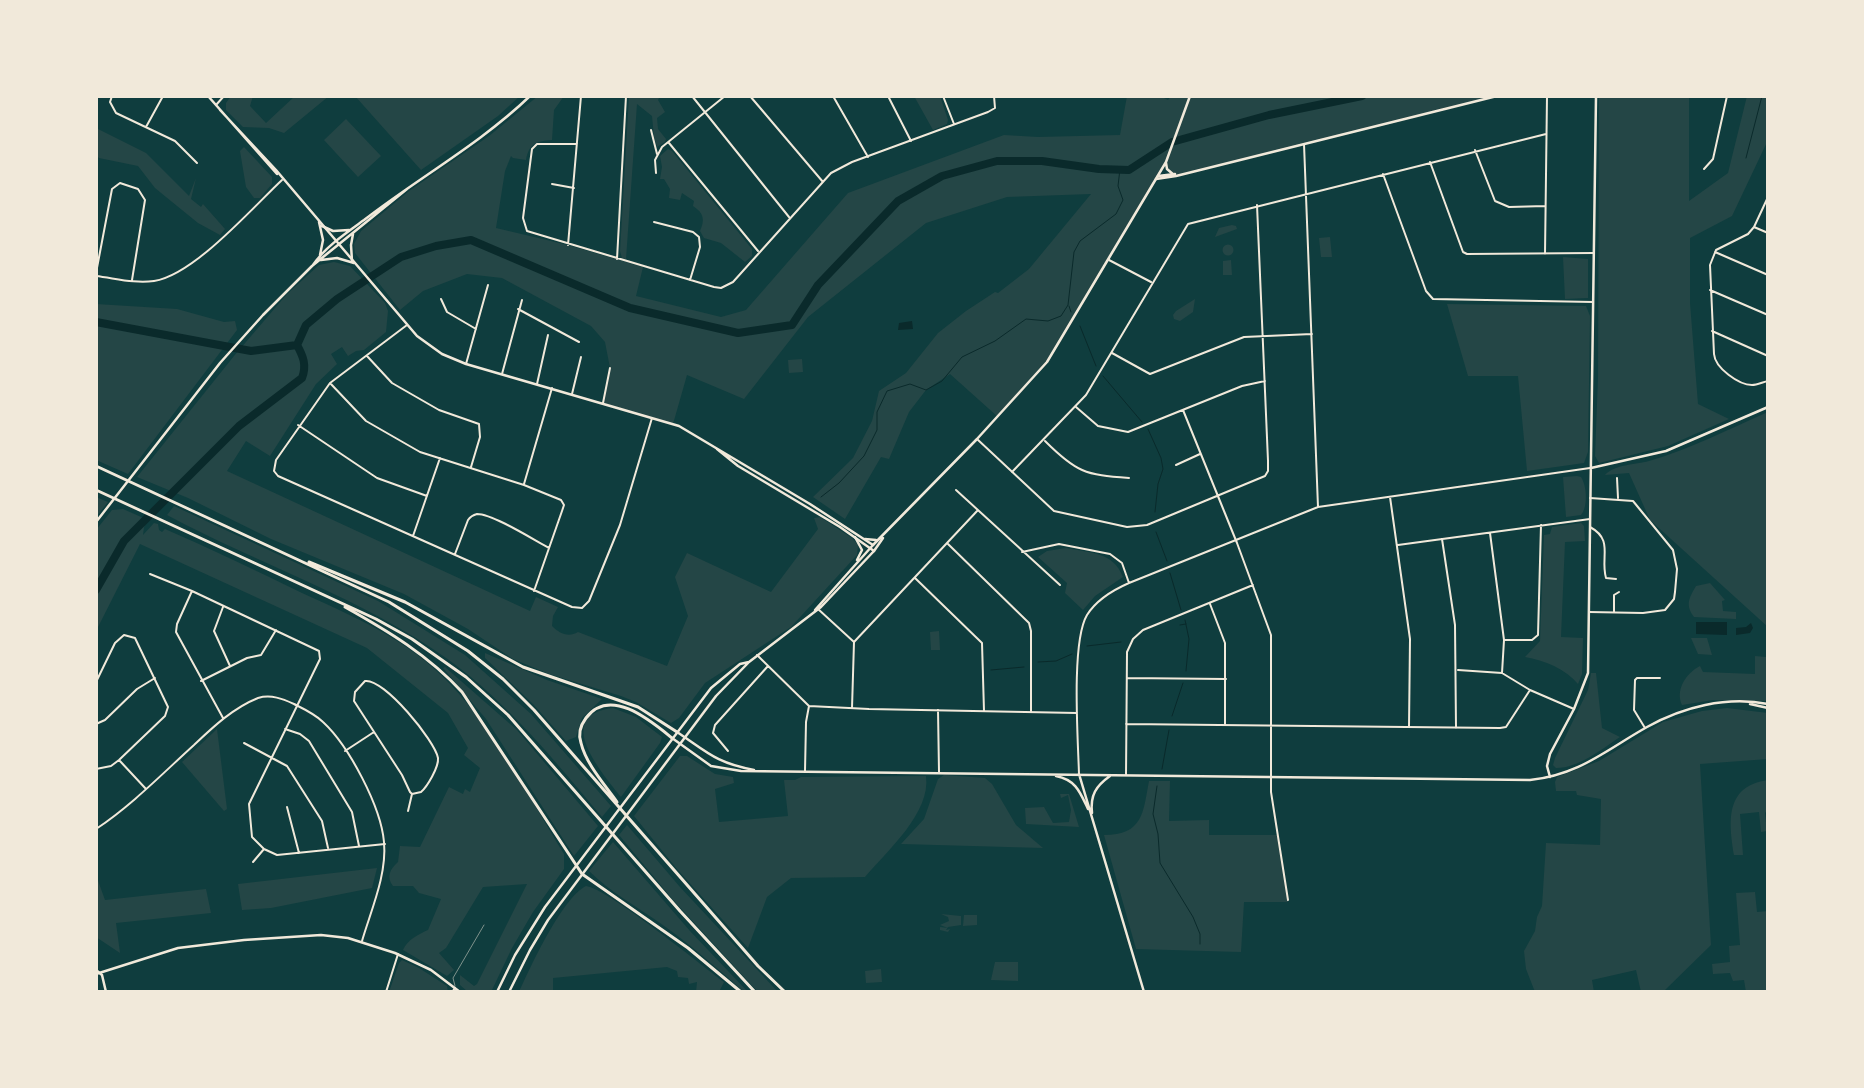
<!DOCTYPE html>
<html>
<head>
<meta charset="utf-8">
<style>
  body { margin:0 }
  #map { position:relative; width:1864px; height:1088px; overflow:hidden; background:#0f3d3e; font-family:"Playfair Display",serif }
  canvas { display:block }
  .frame { position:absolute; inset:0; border:98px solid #f1e9da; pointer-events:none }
</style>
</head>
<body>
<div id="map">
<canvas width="1864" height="1088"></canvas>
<div class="frame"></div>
</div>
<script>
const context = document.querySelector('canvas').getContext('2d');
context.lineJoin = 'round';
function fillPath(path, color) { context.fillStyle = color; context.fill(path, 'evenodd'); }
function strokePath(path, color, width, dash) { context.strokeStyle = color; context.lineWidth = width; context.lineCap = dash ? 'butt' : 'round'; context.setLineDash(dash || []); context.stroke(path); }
fillPath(new Path2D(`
  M231,96H253L250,106L266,123L295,96H329L284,133L269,128L243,127L226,110V103Z
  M355,96H520L498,116L421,170Z
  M538,96H564L554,110L552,140C537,141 529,143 526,160L513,158L511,156L505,171L496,228L568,245L643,267L636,296L721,317L746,310L848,193L1004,135L1038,137L1120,135L1127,96H1160L1168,100L1171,96H1497L1179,175L1169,171L1166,163L1059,345L1022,392L998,417L950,374L926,390L909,412L889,459L881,457L845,519L813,497L853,458L872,421L879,391L906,373L938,333L966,311L995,292L998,293L1029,269L1091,194L1007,197L926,223L808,317L744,399L687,375L673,424L603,403L610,368L605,342L591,326L502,278L467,274L423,291L400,310L355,253L354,244L361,231L409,191L489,136Z
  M629,96H660L658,100L665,112L657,118L658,129L666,139L665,142L657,147L654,137L652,116L637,104L626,259L622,258L620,251Z
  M914,96H940L948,120L947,124L933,130Z
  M1599,96H1689V201L1728,173L1747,96H1768V140L1732,216L1690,238V303L1698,404L1729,419L1668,446L1599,463L1595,456L1598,378Z
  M346,119L381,156L358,177L324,140Z
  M96,128L146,153L189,196L196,178L191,199L201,207L203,204L225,229L220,235L198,223L166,197L155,188L138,166L99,158L96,155Z
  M244,147L272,177V184L260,198H254L246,187L240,151Z
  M668,149L672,151L752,249V256L745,262L721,243L704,238L700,231C705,220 704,213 693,206L694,201L682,193L680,200L669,198L670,189L664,179H660L662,167L660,156Z
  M1232,225L1236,226L1237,229L1215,237L1219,228Z
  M1330,237L1332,257H1321L1319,238Z
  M1222.5 250a5.5 5.5 0 1 1 11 0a5.5 5.5 0 1 1-11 0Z
  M1563,257L1588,259V298L1565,299Z
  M1231,260L1232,275H1223V261Z
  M334,262L350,266L385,303L388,311L386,332L364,350L356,351L348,356L342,347L331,354L337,364L316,384L270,456L246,441L227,471L530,611L536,597L558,607L553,616L552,626C559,633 568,638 578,632L667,666L688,616L675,577L687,553L771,592L818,529L814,518L820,517L852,538L858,545L857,555L791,627L705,683L679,718L671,723L636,702L621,696L549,674L513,659L468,629L404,594L271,539L188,498L137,477L234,356L287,294L319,265Z
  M1195,299L1193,312L1180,321L1174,319L1173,315L1176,311Z
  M96,304L177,309L224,322L235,321L237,330L128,474L96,460Z
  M1447,304L1586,306L1590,316L1588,452L1584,463L1527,471L1518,376H1468Z
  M802,359L803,372L789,373L788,360Z
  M1768,412V627L1650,520L1629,473L1605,475C1615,464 1635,465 1649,461C1690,449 1729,429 1768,412Z
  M1577,476L1581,477C1587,486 1588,507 1581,515L1566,517L1563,477Z
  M96,497L108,502L96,517Z
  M174,506L378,601L465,655L531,714L611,806L602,817C555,761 509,704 449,660C363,598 260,565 167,515Z
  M123,509L148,520L144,527L143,535L154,523L158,524L159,530L162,532L165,529C211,549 257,571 302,593C355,617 409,640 450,684C496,733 529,797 564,854V869L533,912L512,948L491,992H468L460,985V975L474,986L477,984L527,884L483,887L446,948L439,953L454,970L447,976L403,950C407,940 419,934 428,930L441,899L419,893L413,886H393C386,877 390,869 398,862L400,846L420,847L449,787L463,794L465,789L470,792L480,768L464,755L468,748L448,713L367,648L140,544L96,631V530L112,510Z
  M1581,523L1584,526L1585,541L1565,542L1561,637L1583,638L1582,674L1578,684C1566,669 1544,660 1525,657L1540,641L1544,535L1550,534L1552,527Z
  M1066,548C1089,553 1113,551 1123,577L1095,596L1083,610L1065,593L1067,583L1038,557L1047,551Z
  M1710,583L1725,600L1722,601L1723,611L1736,612V619L1694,617C1685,605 1689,598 1696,586Z
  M939,631L940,650H931L930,632Z
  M1691,638H1707L1712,655L1698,654Z
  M485,653L547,680L602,699L582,718L576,737L566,741L533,704L485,658Z
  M1768,655V701L1713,700L1682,705C1675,690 1686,673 1700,666L1703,672L1755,674V656L1766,657Z
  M445,667L517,730L598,826L574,856L486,719L443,668Z
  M1591,673H1596L1602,728L1620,737C1602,749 1579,768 1556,768L1553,765L1555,758L1588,690Z
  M613,708L636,717L662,737L660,743L621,797C603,774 551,715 613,708Z
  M1727,708L1768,713V759L1700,764L1711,945L1663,992H1641L1636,970L1592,980L1594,992H1535L1526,969L1524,951L1535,931L1537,917L1542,906L1546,843L1600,845L1601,799L1577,795L1576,791H1556L1555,782L1557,777L1599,761L1663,722L1702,711Z
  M217,729L227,809L224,811L182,762Z
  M680,756H687L715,774L733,777L734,783L715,789L719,822L788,816L784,780H795L801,777L926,776C931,813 887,851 865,877L791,878L767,897L748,948L677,869L634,816Z
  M944,775L985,778L992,784L1016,825L1043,848L901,844L924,819L938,779Z
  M1768,780V809L1765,813L1767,831L1761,832L1759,812L1740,814L1743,855H1734C1729,823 1724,786 1768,780Z
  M1149,781H1170L1169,821L1209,820V835H1278L1288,902H1244L1241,952L1136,949L1104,835C1143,835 1143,813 1149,781Z
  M1060,794H1069L1079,827L1026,824L1025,808L1044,807L1053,823L1069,822L1071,810L1068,795L1061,798Z
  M627,825L680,887L778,992H758L674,901L619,835Z
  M613,842L690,931L748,992H744C717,968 690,944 660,923C636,906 610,892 589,871Z
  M377,868L372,888L271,908L242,910L238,884Z
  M96,875L105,900L206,889L211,913L116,923L120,953L96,937Z
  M586,886C607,888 701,965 724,982L719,992H696L697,982L689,984L688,978L678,977L677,971L667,967L553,978V992H519C531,966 562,898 586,886Z
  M1755,892L1757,912L1768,911V992H1746L1744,980L1733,981L1730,973L1713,974L1712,964L1730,962L1729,946L1740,945L1736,893Z
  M941,914L961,916V925L948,927L946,930L950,929L948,932L940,930V927L948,928L940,925L949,921L948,917Z
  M964,915H977V925L963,926Z
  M402,960L419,968L447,986L448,992H389L399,963Z
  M995,962H1018V981L991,980Z
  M881,969L882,982L866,983L865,971Z`), '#244646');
fillPath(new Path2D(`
  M912,321L913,329L898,330L899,323Z
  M1696,622H1727V635L1696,634Z
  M1751,623L1753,628L1750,633L1736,635V628L1746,627Z`), '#0a2a2b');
strokePath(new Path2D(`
  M1746,158L1762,96
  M1069,306L1071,312
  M1080,326L1096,366
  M1103,376L1142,422
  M1148,429L1161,458L1163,469L1158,484L1155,512
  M821,497L839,483L864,456L877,430V412L887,391L910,384L926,390L942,381L962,357L995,341L1026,319L1048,321L1061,316L1068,305L1074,252L1080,241L1116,214L1123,200L1118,186L1120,169
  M1156,532L1167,561
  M1170,573L1181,610
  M1185,620L1189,639L1186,671
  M1180,625L1186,624
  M1087,646L1121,642
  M1038,662L1056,661L1072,654
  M991,670L1024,667
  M1172,716L1183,683
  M1162,769L1169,730
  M1157,786L1153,814L1158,834L1160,863L1193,917L1200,934V944`), '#0a2a2b', 1);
strokePath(new Path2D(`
  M96,322L251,351L297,345L306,325L337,299L401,257L436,246L471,240L630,308L738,333L792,325L818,285L898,201L942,176L997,161H1042L1099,169L1129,170L1172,142L1269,115L1362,96
  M96,590L124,541L239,426L302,378C307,365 303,356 297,345`), '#0a2a2b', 8);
strokePath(new Path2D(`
  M455,986L453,978L484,925`), '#f1e9da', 0.5);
strokePath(new Path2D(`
  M112,96L110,102L116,113L175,141L197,163
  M692,96L789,217
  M750,96L823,182
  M833,96L868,157
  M888,96L911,141
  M943,96L954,124
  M216,105L224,96
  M146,127L163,96
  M651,130L657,154
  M669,143L758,251
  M577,144H537L532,149L523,218L527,231L714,287L721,288L733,282L831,173L852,162L988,112L995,108L994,96
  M1304,144L1318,507
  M1475,150L1495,201L1509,207L1545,206
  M1430,162L1463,252L1467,254L1593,253
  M1704,169L1713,159L1727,96
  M656,173L655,160L662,147L725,96
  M1383,174L1426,291L1433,299L1593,302
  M552,184L574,188
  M654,222L693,232L699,237L700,247L690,280
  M1754,227L1768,197
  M1768,233L1754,227L1748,234L1716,250L1710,265L1714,354C1715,368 1739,385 1752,385C1757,385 1763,382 1768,381
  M568,245L581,96
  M1715,252L1768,275
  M1545,254L1547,96
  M617,259L626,96
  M1109,260L1151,282
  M96,273L112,189L120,183L138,189L145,200L132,280
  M96,276C114,278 135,284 154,281C194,275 252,208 282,180
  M1710,290L1768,315
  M441,299L447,312L476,329
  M518,309L579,342
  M407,325L330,383L276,460L274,471L278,476L572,607L582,608L589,601L620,525L652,418
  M1712,331L1768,356
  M1112,353L1150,374L1244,337L1312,334
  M367,356L392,383L439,410L479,424L480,437L471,467
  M466,364L488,285
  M502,374L522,300
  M330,383L366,421L420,452L524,485L561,500L564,505L562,511L534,591
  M537,384L548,335
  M572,394L581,357
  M603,403L610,368
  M1076,407L1098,426L1128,432L1242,386L1265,381
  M1183,410L1237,543L1271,635V792L1288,900
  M298,425L377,478L427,496
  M977,439L1054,511L1127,527L1147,525L1265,476L1268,471V461L1257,205
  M1045,441C1076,472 1085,475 1129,478
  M1176,465L1200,454
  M1012,472L1086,395L1188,224L1546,134
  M1617,478L1618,498
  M524,484L552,388
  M956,490L1060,585
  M1390,497L1410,639L1409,727
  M1590,527C1614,540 1600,557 1606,578L1616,579
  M1490,533L1504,640L1502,673
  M413,536L440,458
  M1442,539L1455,625L1456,728
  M948,544L1029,623L1031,631V711
  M1398,545L1590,519
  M1022,552L1059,544L1110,554L1122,563L1129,583
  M455,554L468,520C470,517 473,515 477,514C493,514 534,540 549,548
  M150,574L192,591L319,651L320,659L249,804L252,837L264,849L277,855L385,844
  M915,578L982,643L984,711
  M192,591L177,624L176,632L223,718
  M1210,604L1225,643V724
  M223,607L214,631L230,666
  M818,609L854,642L852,708
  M1589,612L1643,613L1665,610L1674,599L1675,592L1677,569L1673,550L1633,501L1590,498
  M1614,612V595L1619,592
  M1504,640H1532L1538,635L1541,525
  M854,642L978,510
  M757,655L809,706L806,722L805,771
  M1458,670L1502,673L1530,690L1574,709
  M1127,678L1226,679
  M201,681L247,658L261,655L276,630
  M365,681C384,678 435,741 438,758C439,767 427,787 421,792L412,794L410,792L402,775L354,701L355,692Z
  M96,682L115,643L124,635L135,638L168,707L165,716L119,760L111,766L96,769
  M809,706L869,709L1077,713
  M938,710L939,772
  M96,724L105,720L137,689L155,678
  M1126,724L1500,728L1506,727L1530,690
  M1645,728L1634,710L1635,680L1637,678H1660
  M285,729L300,734L309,741L352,812L359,846
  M244,743L287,766L322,821L328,848
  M345,751L374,732
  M728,751L713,733L715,725L768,666
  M119,760L146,789
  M1079,774C1078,739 1071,642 1087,615C1097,599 1113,590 1129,583L1318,507L1590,468
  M1126,775L1127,652L1133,639L1143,630L1253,585
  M287,807L299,853
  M408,811L412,794
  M96,829C132,805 162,774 194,745C213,727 233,708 258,698C271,694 283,699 294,704C304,709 315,714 323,722C349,746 381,807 384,842C387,875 371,910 362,941
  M253,862L264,849
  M386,992L398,954
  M452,992L455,988`), '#f1e9da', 2);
strokePath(new Path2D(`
  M208,96L277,174
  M220,110L276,170L417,336L442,354L466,364L679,426L810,504L873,545
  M1158,176L1175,174
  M1156,179L1176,176L1497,96
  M717,449L738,466L840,527L874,551
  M1591,468L1666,451L1768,407
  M1750,704L1768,708
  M677,732C707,752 716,763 754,770
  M672,738L711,766L741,771L1530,780C1579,775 1606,750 1647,727C1683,707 1726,696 1768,704
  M1079,774L1144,992
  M1056,776C1076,780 1080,792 1088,809
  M1550,777L1547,766L1550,754L1574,709L1588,673L1596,96
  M1092,813C1090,795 1096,786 1110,776
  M96,974L178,948L244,940L321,935L348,938L395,953L431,970L460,992`), '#f1e9da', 2.5);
strokePath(new Path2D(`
  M1166,163L1167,169L1174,175
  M319,222L323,240L320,255
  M322,226L333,231L349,230
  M321,260L337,258L354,263
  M352,261L351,245L353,234
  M313,265C325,247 346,233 364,220C418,178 480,144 530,96
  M96,522L220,363L263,315L312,266L407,189
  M855,537L862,550L857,560
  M865,539L876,540
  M815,610L873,545L977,439L1047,362L1166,162L1190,96
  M96,970L102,975L106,992
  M497,992L515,955L545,907L711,688L740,664L749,662
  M509,992L530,950L548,920L716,696L749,662L821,607L874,551L883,538`), '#f1e9da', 2.5);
strokePath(new Path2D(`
  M96,466L389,602L468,651L503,679L534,710L758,966L785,992
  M96,490L376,619L412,639L466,677L508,715L680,911L755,992
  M309,562L405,602L523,667L638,707L677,732
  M345,607C388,631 428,655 462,692L582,874L688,948L741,992
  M617,802C605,785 586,764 581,743C578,734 580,726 586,718C610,686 651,721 672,738`), '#f1e9da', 3);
</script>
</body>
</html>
